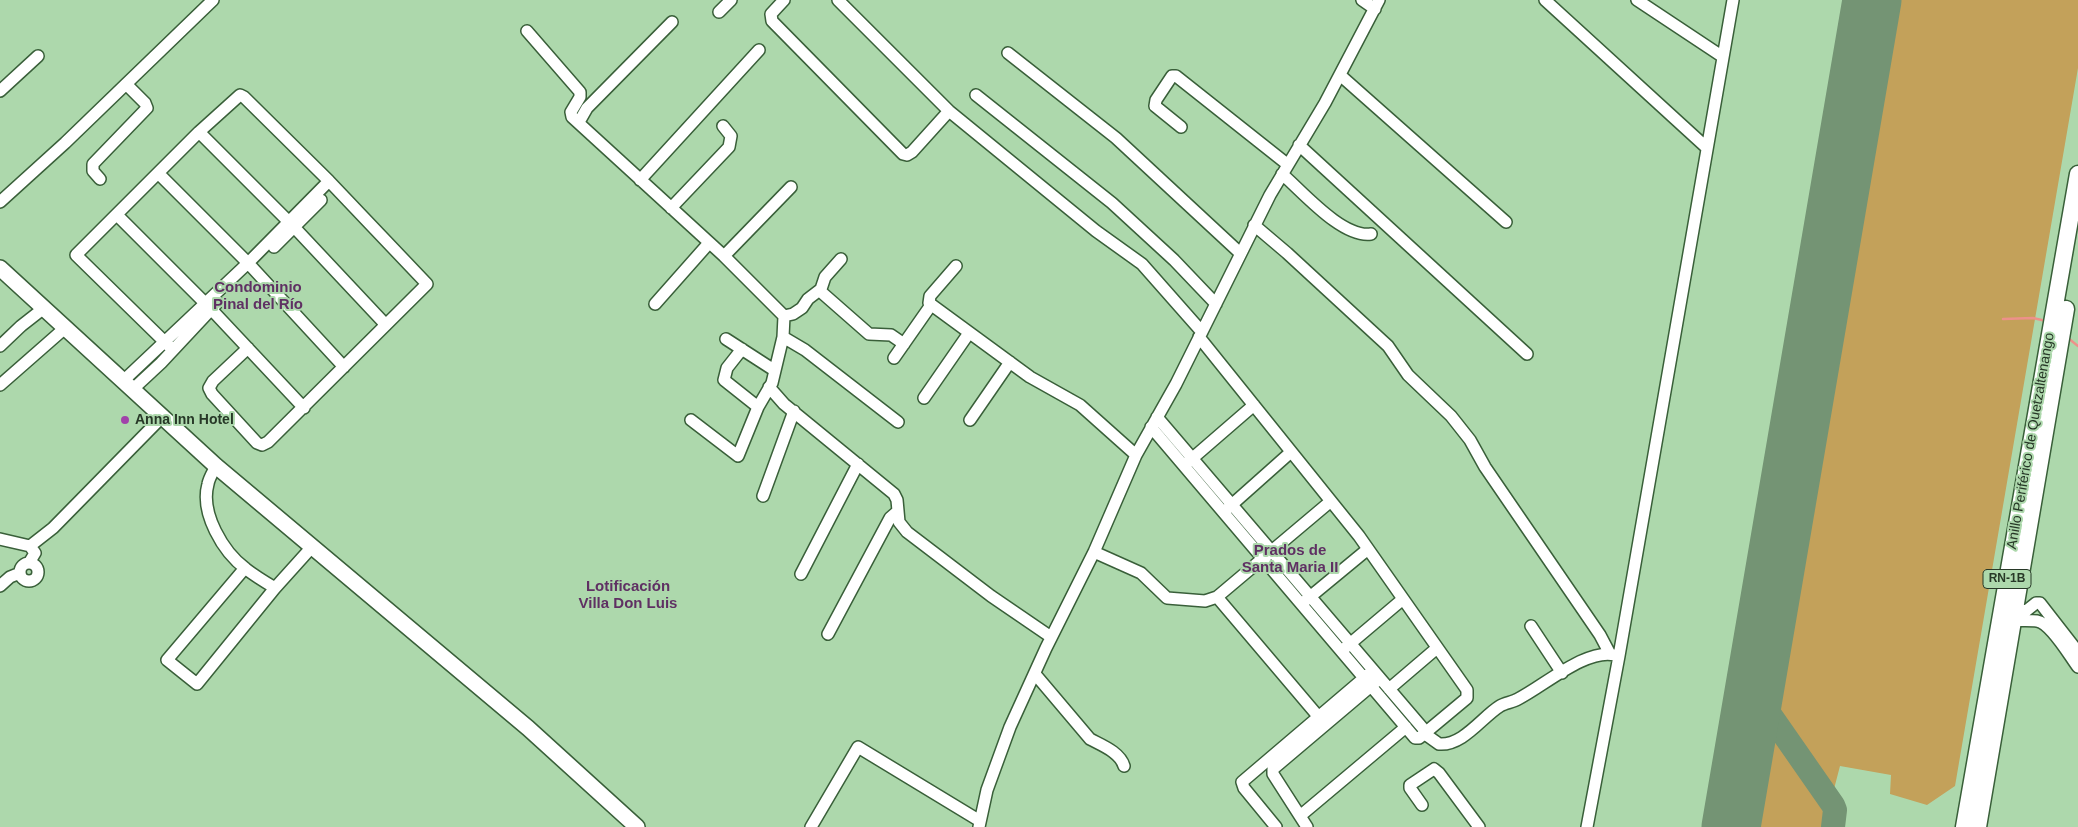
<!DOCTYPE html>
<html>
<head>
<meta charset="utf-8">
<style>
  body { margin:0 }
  canvas { display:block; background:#add8ac }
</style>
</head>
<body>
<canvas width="2078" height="827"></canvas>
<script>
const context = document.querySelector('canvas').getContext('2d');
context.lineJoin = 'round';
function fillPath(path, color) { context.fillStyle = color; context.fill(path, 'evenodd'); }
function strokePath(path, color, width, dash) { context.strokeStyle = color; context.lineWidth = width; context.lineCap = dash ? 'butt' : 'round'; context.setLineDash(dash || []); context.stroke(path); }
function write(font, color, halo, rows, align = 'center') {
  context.font = font + ' Helvetica,sans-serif'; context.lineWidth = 4; context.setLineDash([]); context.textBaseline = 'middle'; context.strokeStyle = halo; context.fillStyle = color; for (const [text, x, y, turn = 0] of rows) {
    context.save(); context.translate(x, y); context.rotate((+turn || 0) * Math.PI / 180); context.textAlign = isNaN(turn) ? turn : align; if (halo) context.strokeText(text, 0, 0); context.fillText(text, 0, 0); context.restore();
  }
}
fillPath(new Path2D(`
  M1887,0H2078V68L1955,786L1927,805L1890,794L1891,775L1840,766L1834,789L1775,708L1769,696L1770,675Z
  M1771,739C1782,743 1819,794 1822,807C1824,814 1823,821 1822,827H1744L1757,749L1762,742Z`), '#c3a15a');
strokePath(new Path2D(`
  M2003,319L2033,318L2046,321
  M2068,338L2078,346`), '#ed918a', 2.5);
strokePath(new Path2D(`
  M1761,649C1759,676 1756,691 1771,716L1833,805L1835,810L1833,827
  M1744,752C1748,738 1753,724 1770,724L1781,731`), '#749474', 24);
strokePath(new Path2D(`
  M1731,827L1872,0`), '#749474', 59);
const minor = new Path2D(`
  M784,0L771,14L772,21L903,154L907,155L912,152L949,111
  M838,0L949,111L1096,231L1142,264L1202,332
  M1362,0L1375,9
  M1545,0L1707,148
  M1637,0L1723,57
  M719,12L731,0
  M527,31L580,92V97L571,112L572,117L724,256L784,316L783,337L772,383L758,407L738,456L691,420
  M1008,53L1116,138L1240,253
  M1340,75L1506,222
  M0,91L38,56
  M976,95L1112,203L1174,260L1216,304
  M579,122L587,108L672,22
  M1181,127L1155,106L1156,100L1172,76H1176L1287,164
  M199,132L294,227L386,325
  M1299,145L1527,354
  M158,173L248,263L344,367
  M1282,174C1303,192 1342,238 1371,234
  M100,179L93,171V164L147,108L145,103L126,84
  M640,180L759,50
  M0,202L65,143L213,0
  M671,208L729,147L731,136L723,126
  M117,215L211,309L304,408
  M1254,225L1287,253L1388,346L1408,375L1451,416L1470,440L1485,467L1600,635L1610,654
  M274,247L321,200
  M724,256L791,187
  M956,266L930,296L929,303L1030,377L1080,405L1136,455
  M820,291L869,334L891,335L904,344
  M655,304L709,243
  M784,316L793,314L802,308L808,299L821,289L825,277L841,259
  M783,337L805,350L898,422
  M726,339L774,370
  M0,346L21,326L44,308
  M172,349L76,255L199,132L240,95L244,97L329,181L427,284L268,442L262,445L257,443L212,394L209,388L213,381L248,348
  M742,349L727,368L724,380L758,407
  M894,358L931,305
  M123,381L248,263L329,181
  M0,385L65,328
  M769,387L784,404L894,494L897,500L899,522L907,532L991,596L1051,637
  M132,390L161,363L218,302
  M924,398L969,333
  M1157,417L1426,732
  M970,420L1010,362
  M1151,427L1415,738H1419L1467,698V690L1359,536L1199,337
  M1187,463L1254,405
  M216,466C213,472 209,478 208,484C200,513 223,552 246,569C255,576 265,582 275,588
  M763,496L794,411
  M1227,509L1291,452
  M0,539L30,546L35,553L29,563
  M30,546L53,528L162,417
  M1094,552L1141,573L1167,598L1205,601L1217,597L1331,501
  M20 572a9 9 0 1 1 18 0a9 9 0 1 1-18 0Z
  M245,568L167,660L197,684L275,588L311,548
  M801,574L858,464
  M0,586L10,577L20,573
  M1217,597L1323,722
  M1305,601L1368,549
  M2016,609L2026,611L2036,603H2040L2078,652
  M2014,620C2021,621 2030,620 2037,621C2051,623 2069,655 2078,667
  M1531,626L1562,673
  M828,634L890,518L898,511
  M1345,648L1403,599
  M1035,674L1090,739C1101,745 1120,752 1124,766
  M1389,689L1437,648
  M1425,734L1439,744C1463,746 1482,717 1500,706C1505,703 1513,702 1518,699C1544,686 1586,648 1615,655
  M1422,805L1410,788V785L1434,769L1439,773L1479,827
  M1300,816L1406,727
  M811,827L858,747L980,821
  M979,827L987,790L1010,727L1046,648L1094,552L1136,455L1176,384L1270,195L1325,103L1379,0
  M1276,827L1244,788L1242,782L1370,673
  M1307,827L1273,774V769L1377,681
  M1587,827L1619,656L1733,0`);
const major = new Path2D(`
  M0,268L216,466L528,728L637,827`);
const highway = new Path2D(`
  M1964,827L2078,174
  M1978,827L2066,309`);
strokePath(minor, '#395f39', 14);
strokePath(major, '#395f39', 18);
strokePath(highway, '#395f39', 19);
strokePath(minor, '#fff', 11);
strokePath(major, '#fff', 15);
strokePath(highway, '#fff', 16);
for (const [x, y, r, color] of [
  [125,420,5,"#a142aa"]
]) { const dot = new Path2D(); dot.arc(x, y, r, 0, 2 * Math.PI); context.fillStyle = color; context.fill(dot); strokePath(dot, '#add8ac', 2); }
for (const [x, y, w] of [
  [2007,579,48]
]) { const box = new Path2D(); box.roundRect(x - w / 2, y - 9.5, w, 19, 4); context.fillStyle = '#add8ac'; context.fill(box); strokePath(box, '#273827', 1); }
write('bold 12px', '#273827', null, [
  ["RN-1B",2007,579]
]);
write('bold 14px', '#273827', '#add8ac', [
  ["Anna Inn Hotel",135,420]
], 'left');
write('14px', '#273827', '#add8ac', [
  ["Anillo Periférico de Quetzaltenango",2031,441,-80]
]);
write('bold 15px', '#5f3063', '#add8ac', [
  ["Condominio",258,288],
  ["Pinal del Río",258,305],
  ["Prados de",1290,551],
  ["Santa Maria II",1290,568],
  ["Lotificación",628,587],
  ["Villa Don Luis",628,604]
]);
</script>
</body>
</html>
